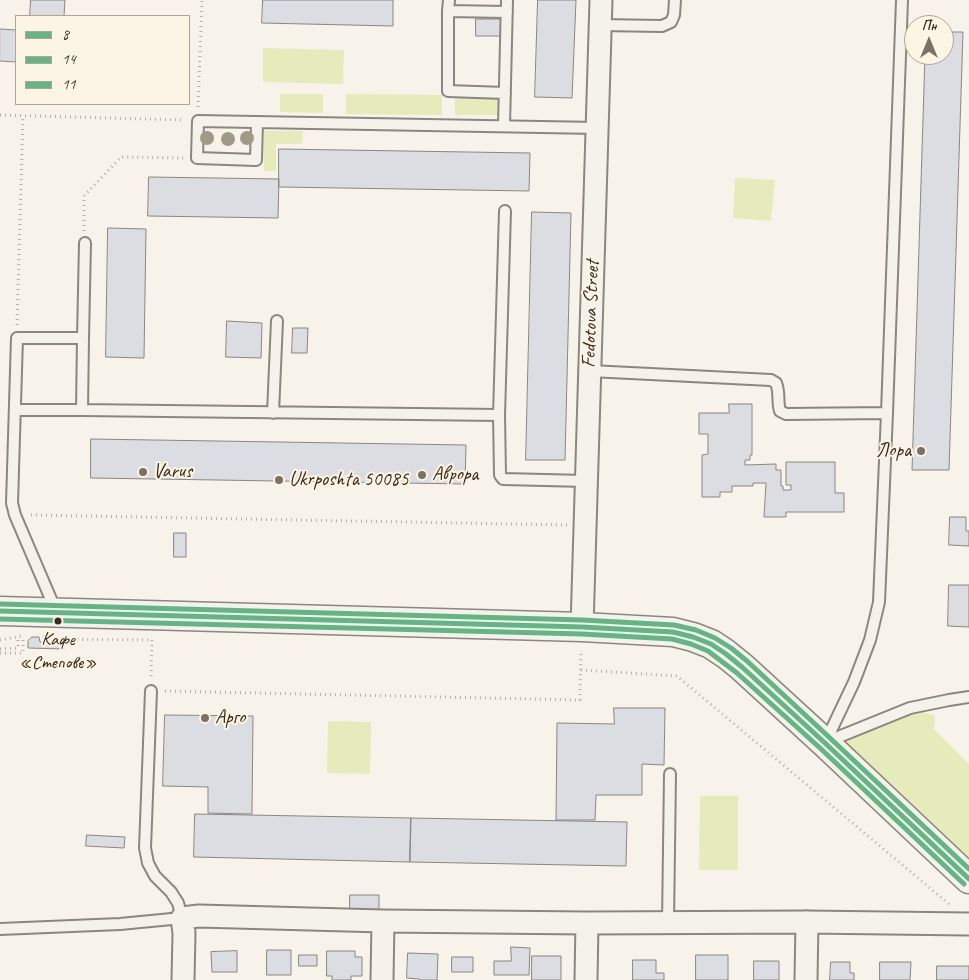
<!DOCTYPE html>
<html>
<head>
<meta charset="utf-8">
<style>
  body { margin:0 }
  #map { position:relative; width:969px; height:980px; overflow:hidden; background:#f7f3ea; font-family:Caveat,sans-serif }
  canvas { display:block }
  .legend { position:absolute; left:15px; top:15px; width:175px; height:90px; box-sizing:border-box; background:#fcf5e5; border:1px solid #afa495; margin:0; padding:6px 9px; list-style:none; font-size:15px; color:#3b2a1e }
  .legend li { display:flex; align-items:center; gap:10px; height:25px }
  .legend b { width:25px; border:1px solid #afa495 }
  .north { position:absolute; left:904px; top:15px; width:50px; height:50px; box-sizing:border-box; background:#fcf5e5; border:1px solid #afa495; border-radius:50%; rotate:0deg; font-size:14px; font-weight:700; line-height:20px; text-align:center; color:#3b2a1e }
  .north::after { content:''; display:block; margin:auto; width:18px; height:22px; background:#7d7065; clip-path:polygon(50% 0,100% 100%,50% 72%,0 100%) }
</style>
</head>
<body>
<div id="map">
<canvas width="969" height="980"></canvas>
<ul class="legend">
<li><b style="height:6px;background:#64b586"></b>8</li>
<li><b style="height:6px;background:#64b586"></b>14</li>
<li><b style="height:6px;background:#64b586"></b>11</li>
</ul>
<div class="north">Пн</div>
</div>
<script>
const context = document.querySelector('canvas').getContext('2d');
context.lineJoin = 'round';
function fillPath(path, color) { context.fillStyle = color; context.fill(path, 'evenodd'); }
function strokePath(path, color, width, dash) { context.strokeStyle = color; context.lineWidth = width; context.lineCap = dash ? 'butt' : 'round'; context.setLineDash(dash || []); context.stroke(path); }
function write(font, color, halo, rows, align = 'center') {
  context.font = font + ' Caveat,sans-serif'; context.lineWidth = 4; context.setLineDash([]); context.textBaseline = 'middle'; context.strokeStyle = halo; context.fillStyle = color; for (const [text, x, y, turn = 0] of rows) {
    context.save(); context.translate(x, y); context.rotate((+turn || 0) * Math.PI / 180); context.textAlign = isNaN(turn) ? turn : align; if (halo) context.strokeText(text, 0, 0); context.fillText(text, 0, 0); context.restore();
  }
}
fillPath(new Path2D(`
  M263,48L344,50L343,84L263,82Z
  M280,94H323V113L280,112Z
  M346,94L442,95V115L346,114Z
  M455,96H499L498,115H455Z
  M264,131H303L302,144H276V171H264Z
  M735,178L775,180L771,221L733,218Z
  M910,708L935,716L934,729L969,764V862L840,737Z
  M328,721L371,722L370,774L327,773Z
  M700,796H738V870H699Z`), '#e6ebbc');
const building = new Path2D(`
  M31,0H65L64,16H30Z
  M263,0H393V26L262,23Z
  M538,0H576L572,98L535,97Z
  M476,19H501V36H476Z
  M0,29L16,30V62L0,61Z
  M944,32H963L949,470H912L925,55H944Z
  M279,149L530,153L529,191L279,187Z
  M149,177L279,179L278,218L148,216Z
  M532,212L571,213L565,460H526Z
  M108,228L146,229L144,358L106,357Z
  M227,321L262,323L261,358L226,357Z
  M293,328H308L307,353H292Z
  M729,404H752V455H750V460H745V465L776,464V470H781V486H783V490H791V485H786V462H835V493H844V512H786V517H764L766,483H753V486H732V492H720V497H702V455L708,454V434H699V413H729Z
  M91,439L466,445L465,484L91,478Z
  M950,517H966V531H969V546L949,545Z
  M174,533H186V557H174Z
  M949,585H969V627L948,626Z
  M32,637H39L40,642L64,643V649L28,648V641Z
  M614,708H665L664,765L642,764V795H596L595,820H556L557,723L614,724Z
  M165,715L253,716L252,814L208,813V787L163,786Z
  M195,814L411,818L410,862L194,857Z
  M411,818L627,822L626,866L410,862Z
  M87,835L125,837L124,848L86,846Z
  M350,895H379V911L350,910Z
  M511,947L530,948L529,975H494V961H511Z
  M267,950H291V975H267Z
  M237,951V972H212L211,952Z
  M327,951H355V957H362V976H351V980H332V976H327Z
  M408,953L438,954L437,980H419V979L407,978Z
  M299,955H317V966H299Z
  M696,955H728V980H696Z
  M532,956H561V980H532Z
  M452,957H473V972H452Z
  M633,960H656V973H664V980H633Z
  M754,961H779V980H754Z
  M831,962H850V973H854V980H830Z
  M880,962H911L910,980H880Z
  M937,966H969V980H937Z`);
fillPath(building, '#dbdde2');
strokePath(building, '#8b867f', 1);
const lane = new Path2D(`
  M449,0L448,11L507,12
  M448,11V91L505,93
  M600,25L662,26L671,22L674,15L675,0
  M257,122L256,160L197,158L198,121L598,128
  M504,126L507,0
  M505,211L499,415L500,475L503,479L586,481
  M590,371L771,380L776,383C780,392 777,402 780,411L786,414L887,413
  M15,410H82L83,338
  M82,410L499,415
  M273,413L277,321
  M56,611L15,515L12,503L17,338H83L85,243
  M826,741L854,682L870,640L879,602L887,413L902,0
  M826,742L910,708L949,700L969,697
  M668,923L670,774
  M0,929L120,924L182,918L178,903L171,892L155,876L148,863L145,848L151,691`);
const street = new Path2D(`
  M582,627L601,0
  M183,980L184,933L182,918L199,916L383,921L587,923L807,922L969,924
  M382,980L383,921
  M586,980L587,923
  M806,980L807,922`);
const secondary = new Path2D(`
  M0,611L582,627L673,632L693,637L711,644L726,654L742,667L825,743L969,879`);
strokePath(lane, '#8b867f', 14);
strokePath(street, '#8b867f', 25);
strokePath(secondary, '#8b867f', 31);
strokePath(new Path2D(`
  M198,107L202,0
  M0,115L185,120
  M84,231V196L121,157L184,158
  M17,325L23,116
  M31,515L567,525
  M43,636L48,639L152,640L151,678
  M0,640L22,636
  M0,649L18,648V637
  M0,653H23V636
  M581,670L677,676L949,904
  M165,691L580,700L581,650`), '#b3afa9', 3, [1, 4]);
strokePath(lane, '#f5f2ec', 10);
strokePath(street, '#f5f2ec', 21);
strokePath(secondary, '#f5f2ec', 28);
strokePath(new Path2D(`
  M0,611L582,627L673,632L693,637L711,644L726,654L742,667L825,743L969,879`), '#64b586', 5);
strokePath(new Path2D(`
  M0,619L582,634L672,639L691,644L708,651L737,673L820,748L964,884`), '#64b586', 5);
strokePath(new Path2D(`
  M0,604L582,620L674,625L696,630L715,638L731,648L747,661L830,738L969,869`), '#64b586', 5);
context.fillStyle = '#a19987';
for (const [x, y] of [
  [207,138],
  [247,138],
  [228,139]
]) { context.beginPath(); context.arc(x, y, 7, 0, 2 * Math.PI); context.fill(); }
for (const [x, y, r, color] of [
  [921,451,5,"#7d7065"],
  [143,472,5,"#7d7065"],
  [422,475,5,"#7d7065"],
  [279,480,5,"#7d7065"],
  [58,621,4.5,"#3b2a1e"],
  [205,718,5,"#7d7065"]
]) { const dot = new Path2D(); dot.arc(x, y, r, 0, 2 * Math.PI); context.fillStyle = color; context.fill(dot); strokePath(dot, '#fcf5e5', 2); }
write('19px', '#3b2a1e', '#fcf5e5', [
  ["Кафе",58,640],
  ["«Степове»",58,663]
]);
write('20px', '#3b2a1e', '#fcf5e5', [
  ["Fedotova Street",591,314,-88]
]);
write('20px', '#3b2a1e', '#fcf5e5', [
  ["Лора",911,451,"right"],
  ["Varus",153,472],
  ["Аврора",432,475],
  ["Ukrposhta 50085",289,480],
  ["Арго",215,718]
], 'left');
</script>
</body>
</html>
